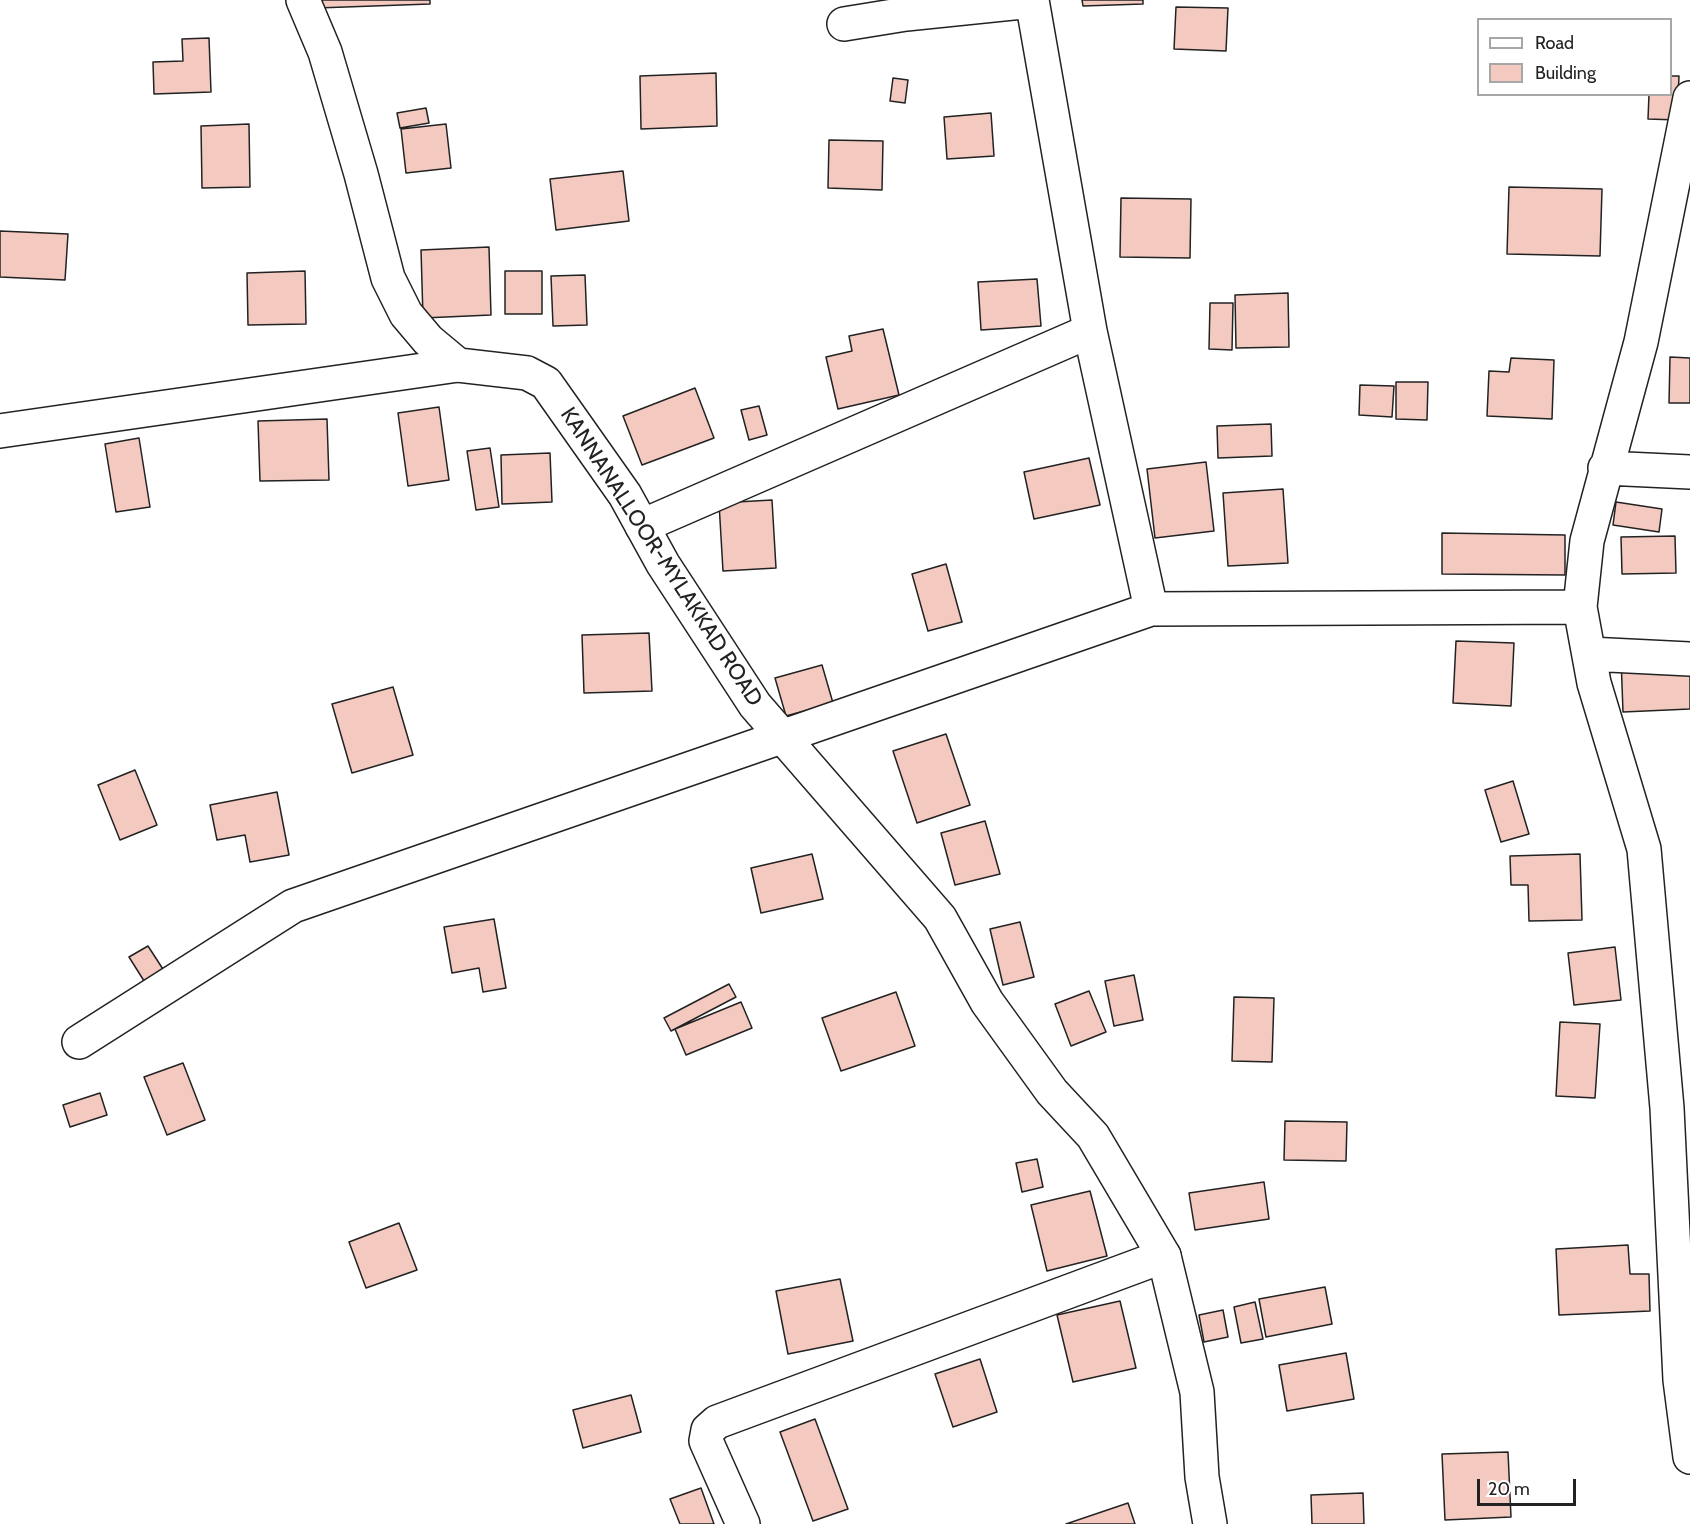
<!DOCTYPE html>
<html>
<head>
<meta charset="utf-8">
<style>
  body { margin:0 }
  #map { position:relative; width:1690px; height:1524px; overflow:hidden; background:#fff; font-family:Cabin,sans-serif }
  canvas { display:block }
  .legend { position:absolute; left:1477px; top:18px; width:195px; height:78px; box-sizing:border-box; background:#fff; border:2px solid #a7a7a7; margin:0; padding:8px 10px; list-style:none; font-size:18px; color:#222 }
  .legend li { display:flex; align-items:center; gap:12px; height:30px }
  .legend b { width:30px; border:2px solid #a7a7a7 }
  .scale { position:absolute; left:1477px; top:1479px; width:99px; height:27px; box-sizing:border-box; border:3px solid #222; border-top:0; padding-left:8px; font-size:18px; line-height:21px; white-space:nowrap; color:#222; -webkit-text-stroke:4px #fff; paint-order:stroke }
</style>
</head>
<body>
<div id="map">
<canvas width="1690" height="1524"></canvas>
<ul class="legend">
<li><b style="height:8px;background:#fff"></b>Road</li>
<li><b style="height:16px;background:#f3c9c0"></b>Building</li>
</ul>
<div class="scale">20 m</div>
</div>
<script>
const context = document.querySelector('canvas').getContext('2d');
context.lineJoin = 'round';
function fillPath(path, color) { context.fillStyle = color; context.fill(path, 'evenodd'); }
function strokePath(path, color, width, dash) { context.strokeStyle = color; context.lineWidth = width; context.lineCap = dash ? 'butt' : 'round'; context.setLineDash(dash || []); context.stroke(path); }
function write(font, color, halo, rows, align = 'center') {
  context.font = font + ' Cabin,sans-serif'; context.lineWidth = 4.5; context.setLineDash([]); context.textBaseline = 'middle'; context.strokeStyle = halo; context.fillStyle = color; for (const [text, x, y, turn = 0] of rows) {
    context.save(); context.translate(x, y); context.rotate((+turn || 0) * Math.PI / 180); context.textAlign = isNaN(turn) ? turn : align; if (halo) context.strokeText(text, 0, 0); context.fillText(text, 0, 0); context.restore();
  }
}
const building = new Path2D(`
  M316,0H430V4L317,8Z
  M1082,0H1143V4L1083,6Z
  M1176,7L1228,8L1226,51L1174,49Z
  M209,38L211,92L154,94L153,62L183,61L182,39Z
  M716,73L717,126L641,129L640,76Z
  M1670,76H1679L1677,120L1648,119L1649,94H1670Z
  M893,78L908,80L905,103L890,101Z
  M426,108L429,123L400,128L397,113Z
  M991,113L994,156L947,159L944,117Z
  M249,124L250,187L202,188L201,126Z
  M446,124L451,168L406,173L401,129Z
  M829,140L883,141L882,190L828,188Z
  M623,171L629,221L556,230L550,179Z
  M1509,187L1602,189L1600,256L1507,254Z
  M1121,198L1191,199L1190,258L1120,257Z
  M0,231L68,234L65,280L0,277Z
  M489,247L491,315L423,318L421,250Z
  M305,271L306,324L248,325L247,273Z
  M505,271H542V314H505Z
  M585,275L587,325L553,326L551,276Z
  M1037,279L1041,326L981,330L978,282Z
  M1288,293L1289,347L1236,348L1235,295Z
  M1210,303H1233L1232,350L1209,349Z
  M883,329L899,395L838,409L826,357L852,351L849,336Z
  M1670,357L1690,358V403H1669Z
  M1511,358L1554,360L1552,419L1487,416L1489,371L1509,372Z
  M1396,382H1428L1427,420L1396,419Z
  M1360,385L1394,386L1392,417L1359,415Z
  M695,388L714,438L642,465L623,416Z
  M759,406L767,435L749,440L741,410Z
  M439,407L449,480L408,486L398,413Z
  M327,419L329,480L260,481L258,421Z
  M1271,424L1272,456L1218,458L1217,426Z
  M139,438L150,507L116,512L105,444Z
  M490,448L499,507L476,510L467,451Z
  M550,453L552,502L502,504L501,455Z
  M1089,458L1100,505L1034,519L1024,472Z
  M1206,462L1214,531L1155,538L1147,469Z
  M1283,489L1288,563L1228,566L1223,493Z
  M772,500L776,568L723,571L719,503Z
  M1616,502L1662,509L1659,532L1613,525Z
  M1442,533L1565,535V575L1442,574Z
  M1675,536L1676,573L1622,574L1621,537Z
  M946,564L962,622L928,631L912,574Z
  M649,633L652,691L584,693L582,635Z
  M1456,641L1514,643L1511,706L1453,703Z
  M1690,655V709L1623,712L1621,658Z
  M822,665L833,703L786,716L775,678Z
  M393,687L413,755L352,773L332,704Z
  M946,734L970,805L917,823L893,751Z
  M135,770L157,825L120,840L98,785Z
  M1513,781L1529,834L1501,842L1485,790Z
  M277,792L289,855L250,862L245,835L217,840L210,805Z
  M985,821L1000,874L955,885L941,833Z
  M812,854L823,899L761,913L751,868Z
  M1580,854L1582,920L1529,921L1528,885H1511L1510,856Z
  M494,919L506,988L483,992L479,968L452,973L444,927Z
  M1020,922L1034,977L1003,985L990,929Z
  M148,946L170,980L151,992L129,957Z
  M1615,947L1621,1000L1574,1005L1568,953Z
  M1134,975L1143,1020L1114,1026L1105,981Z
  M729,984L736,997L671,1031L664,1018Z
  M1089,991L1106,1032L1071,1046L1055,1004Z
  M896,992L915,1046L841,1071L822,1018Z
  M1234,997L1274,998L1272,1062L1232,1061Z
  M741,1002L752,1028L686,1055L675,1029Z
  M1560,1022L1600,1024L1595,1098L1556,1096Z
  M183,1063L205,1120L167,1135L144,1077Z
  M100,1093L107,1115L70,1127L63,1105Z
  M1285,1121L1347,1122L1346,1161L1284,1160Z
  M1037,1159L1043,1187L1022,1192L1016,1163Z
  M1264,1182L1269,1219L1195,1230L1189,1193Z
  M1090,1191L1107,1256L1047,1271L1031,1205Z
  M399,1223L417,1270L366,1288L349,1242Z
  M1628,1245L1630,1274H1649L1650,1311L1559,1315L1556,1249Z
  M840,1279L853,1341L788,1354L776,1291Z
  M1325,1287L1332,1324L1266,1337L1259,1299Z
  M1120,1301L1136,1368L1073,1382L1057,1315Z
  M1255,1302L1263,1339L1241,1343L1234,1307Z
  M1223,1310L1228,1337L1204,1342L1199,1315Z
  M1346,1353L1354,1399L1287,1411L1279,1365Z
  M980,1359L997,1412L953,1427L935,1374Z
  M631,1395L641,1432L583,1448L573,1410Z
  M815,1419L848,1509L813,1521L780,1432Z
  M1508,1452L1511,1517L1445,1520L1442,1454Z
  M701,1488L714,1524H680L670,1499Z
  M1363,1493L1364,1524H1312L1311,1495Z
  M1128,1503L1135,1524H1066Z`);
fillPath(building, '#f3c9c0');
strokePath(building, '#222', 1.5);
const minor = new Path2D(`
  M1032,0L1090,331L1151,609
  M844,24L906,14L1032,1
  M1690,98L1641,342L1587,541L1580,607L1594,683L1644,849L1667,1108L1680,1380L1690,1457
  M0,431L458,365
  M1605,468L1690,472
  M642,526L1090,331
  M1589,654L1690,659
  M79,1042L293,906L1151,609L1580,607
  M743,1524L706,1441L708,1430L717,1422L1164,1256`);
const major = new Path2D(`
  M303,0L325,52L361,174L388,278L406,314L428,340L458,365L527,373L546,383L625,495L663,564L755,705L940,918L987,1002L1052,1092L1093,1136L1164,1256L1197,1392L1202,1477L1210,1524`);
strokePath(minor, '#222', 36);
strokePath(major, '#222', 36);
strokePath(minor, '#fff', 33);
strokePath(major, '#fff', 33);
write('22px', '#222', '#fff', [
  ["KANNANALLOOR-MYLAKKAD ROAD",661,557,57]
]);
</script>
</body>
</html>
